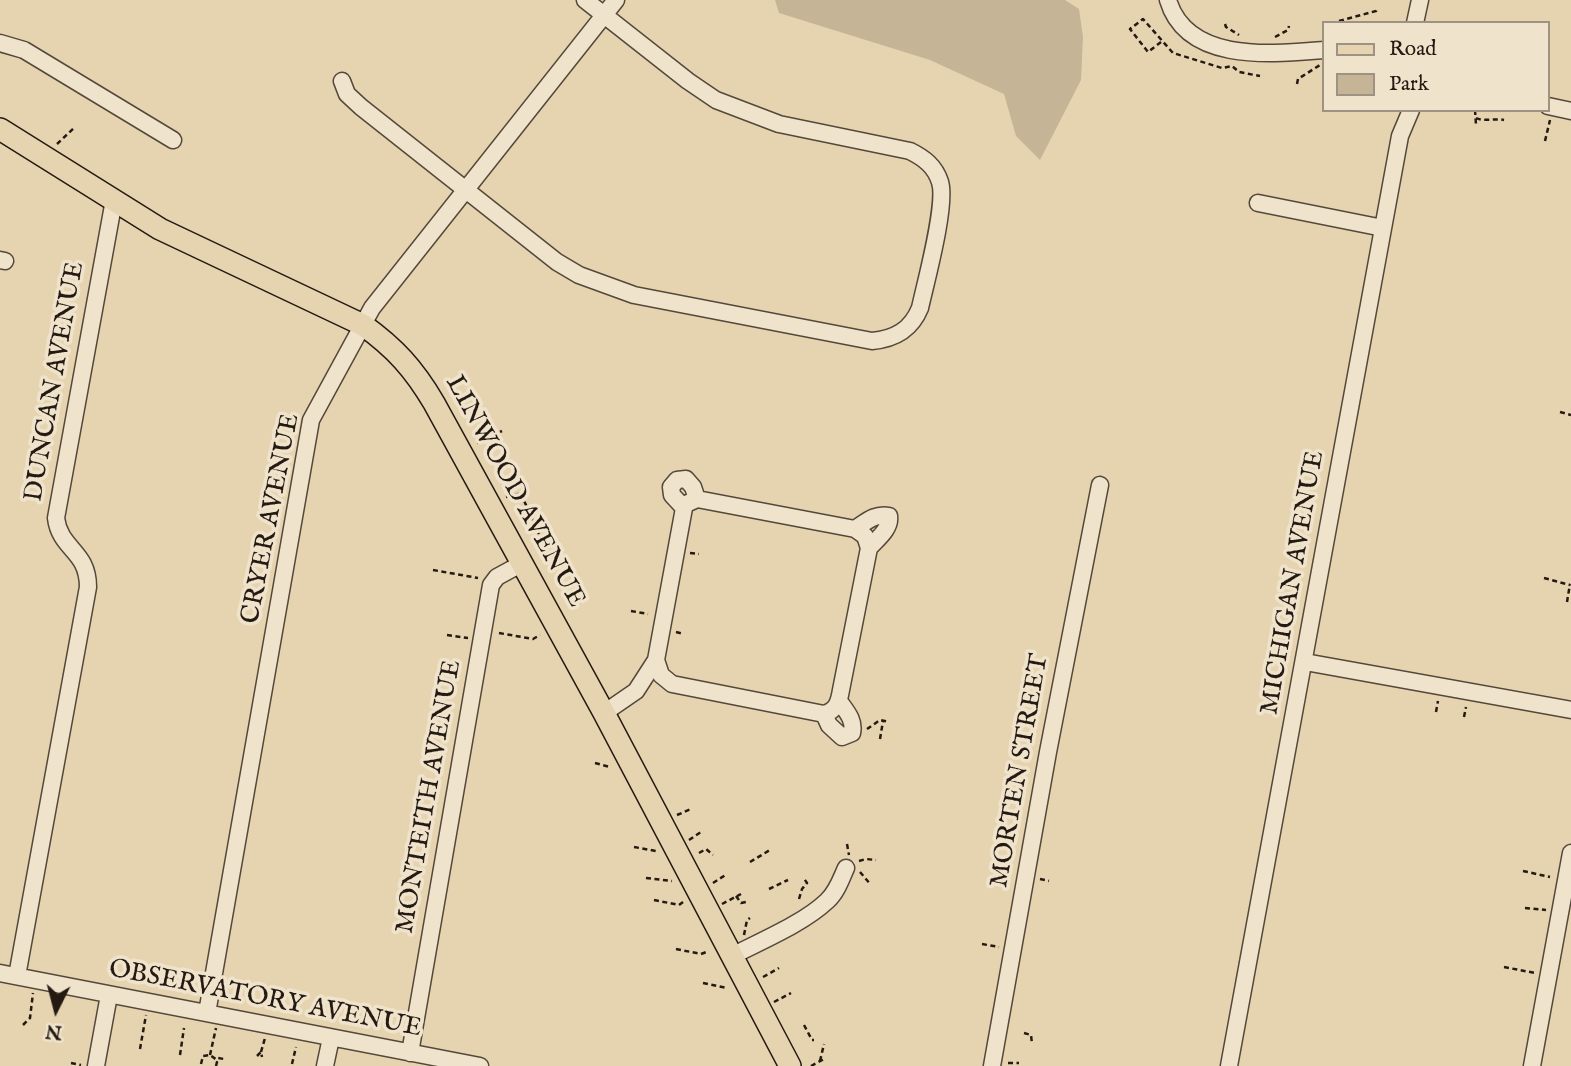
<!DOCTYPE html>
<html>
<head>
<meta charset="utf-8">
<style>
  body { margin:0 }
  #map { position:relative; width:1571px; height:1066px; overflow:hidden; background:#e6d4b1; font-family:"IM FELL English",serif }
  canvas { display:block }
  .legend { position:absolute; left:1322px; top:21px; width:228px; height:91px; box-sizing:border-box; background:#efe3cc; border:2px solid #9e9382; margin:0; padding:9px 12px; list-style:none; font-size:21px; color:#241a12 }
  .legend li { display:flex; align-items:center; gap:14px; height:35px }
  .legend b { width:35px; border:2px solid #9e9382 }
  .north { position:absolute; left:21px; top:975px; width:70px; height:70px; -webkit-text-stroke:5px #efe3cc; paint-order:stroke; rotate:186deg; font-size:19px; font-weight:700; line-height:28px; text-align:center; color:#241a12 }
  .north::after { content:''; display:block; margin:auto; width:24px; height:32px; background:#241a12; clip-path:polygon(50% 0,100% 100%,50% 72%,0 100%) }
</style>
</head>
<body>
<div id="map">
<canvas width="1571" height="1066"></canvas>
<ul class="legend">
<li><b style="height:9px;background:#e6d4b1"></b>Road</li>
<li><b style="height:19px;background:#c5b496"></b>Park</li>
</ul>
<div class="north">N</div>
</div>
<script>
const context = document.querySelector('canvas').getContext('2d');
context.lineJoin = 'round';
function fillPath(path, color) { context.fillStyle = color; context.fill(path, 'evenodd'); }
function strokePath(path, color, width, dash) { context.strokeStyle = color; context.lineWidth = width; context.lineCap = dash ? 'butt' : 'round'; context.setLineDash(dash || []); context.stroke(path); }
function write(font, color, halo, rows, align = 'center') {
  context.font = font + ' "IM FELL English",serif'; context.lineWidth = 7; context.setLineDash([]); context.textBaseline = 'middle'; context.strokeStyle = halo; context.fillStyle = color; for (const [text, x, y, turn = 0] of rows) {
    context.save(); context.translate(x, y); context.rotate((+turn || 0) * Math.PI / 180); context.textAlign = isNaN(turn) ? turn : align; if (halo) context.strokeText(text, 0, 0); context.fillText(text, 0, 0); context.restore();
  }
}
fillPath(new Path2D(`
  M775,0H1065L1079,9L1083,37L1081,80L1040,160L1016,136L1004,94L930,60L779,13Z`), '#c5b496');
const minor = new Path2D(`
  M1168,0C1187,64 1273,54 1324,50
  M1415,23L1420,0
  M0,43L24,50L173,140
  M342,81L347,94L361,107L557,262L579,275L634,295L872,341C895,339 911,330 920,308C926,281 947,204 940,182C935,166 924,158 910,151L779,124L716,100L688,81L585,0
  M1548,106L1571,111
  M1258,203L1383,228
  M0,260L5,261
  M697,499L855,529L865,536L869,548L841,690C839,702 837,710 824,714L672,684L661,675L656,660L684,508L686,504Z
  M684,508L672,495L671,487L677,480L686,479L693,487L697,499
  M855,529C866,522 875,513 889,516C891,529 877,539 869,548
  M1305,662L1571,710
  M604,713L636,691L656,660
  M824,714L829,725L842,737L852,733C855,720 846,711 839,701
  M732,956C761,941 804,923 827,901C837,892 841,879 846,868
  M0,973L480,1066
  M17,976L88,587C88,550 60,550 56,518L114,200
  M207,1013L311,420L372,308L616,0
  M410,1053L491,585L497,577L521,564
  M96,1066L109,995
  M325,1066L331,1038
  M992,1066L1048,752L1100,485
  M1229,1066L1400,136L1411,110
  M1532,1066L1571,853`);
const major = new Path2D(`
  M0,129L160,229L363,325C395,348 414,369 434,403L604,713L790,1066`);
strokePath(minor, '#54483a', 19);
strokePath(major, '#241a12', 24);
strokePath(new Path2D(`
  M1339,21L1376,11L1377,8
  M1225,24L1226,27L1239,35
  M1275,37L1288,30L1289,26
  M1161,42L1148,52L1130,29L1143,19L1173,53L1222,68L1232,66L1239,72L1260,76
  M1297,84L1298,79L1320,65
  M1475,110L1476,125
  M1476,118C1484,122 1495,118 1504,120
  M1545,141L1550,120
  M57,144L75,127
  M1560,412L1571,415
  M477,443L502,431
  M521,494L539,534
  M506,497L529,491
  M690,553L699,554
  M433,570L478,578
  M1544,578L1570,585
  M1567,602L1570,584
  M631,611L648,614
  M676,632L684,634
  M499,633L533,639L540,635
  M447,635L468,638
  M442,674L460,676
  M1436,712L1438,701
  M1464,717L1466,707
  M867,729L880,720L889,722
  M880,739L883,721
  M595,763L610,767
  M677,815L691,809
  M689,840L701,832
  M847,844L849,855
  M634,847L656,851
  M699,853L706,849L713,855
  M859,861L866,859L876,860
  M750,862L770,850
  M1523,871L1550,877
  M860,872L871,885
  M646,878L672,881
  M1040,879L1049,881
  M713,883L727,874
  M769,889L788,880
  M736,896L741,903L746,902
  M799,899L802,889L807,883L803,877
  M654,900L679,905L683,902
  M722,904L741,894
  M1525,908L1546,910
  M744,935L747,920L750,918
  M982,944L999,947
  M676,949L701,954L709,951
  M1504,967L1535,973
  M763,977L779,968
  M703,983L727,988
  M774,1002L791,993
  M23,1025L30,1018L33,993
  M804,1025L812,1040H814
  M1024,1033L1031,1035L1032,1044
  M140,1049L146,1015
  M261,1052L265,1038
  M180,1055L184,1028
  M210,1055L216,1028
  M257,1056L261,1052L262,1057
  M820,1061L824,1044
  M71,1063L81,1065
  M1008,1063H1019
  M201,1064L203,1056L210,1055L217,1060
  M292,1064L296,1047
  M216,1066L218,1058L224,1059
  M811,1066L824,1059`), '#241a12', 2.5, [5, 3.5]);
strokePath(minor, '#efe3cc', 16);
strokePath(major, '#e6d4b1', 21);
write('26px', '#241a12', '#efe3cc', [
  ["DUNCAN AVENUE",56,382,-80],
  ["LINWOOD AVENUE",514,492,61],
  ["CRYER AVENUE",272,519,-79],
  ["MICHIGAN AVENUE",1294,583,-80],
  ["MORTEN STREET",1021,771,-80],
  ["MONTEITH AVENUE",430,797,-80],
  ["OBSERVATORY AVENUE",265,1000,11]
]);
</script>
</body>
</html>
